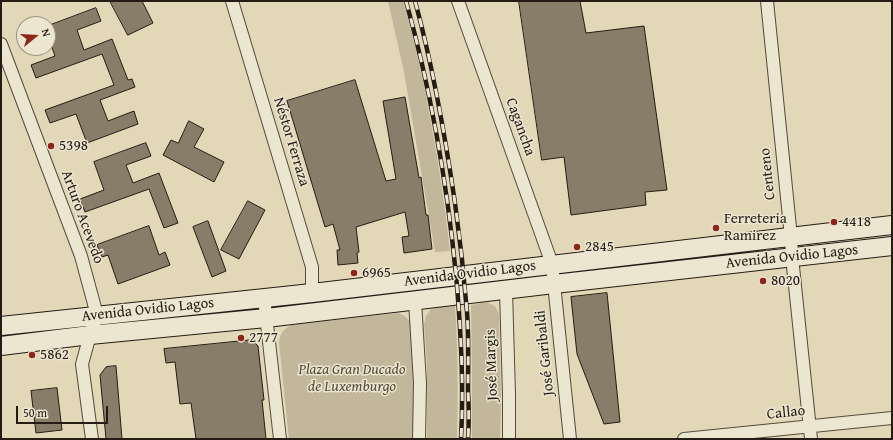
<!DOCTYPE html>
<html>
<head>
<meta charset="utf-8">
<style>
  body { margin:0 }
  #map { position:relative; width:893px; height:440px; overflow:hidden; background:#e2d7b6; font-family:"Gentium Book Plus",serif }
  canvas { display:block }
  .frame { position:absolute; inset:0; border:2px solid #251c14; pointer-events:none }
  .north { position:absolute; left:16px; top:16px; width:40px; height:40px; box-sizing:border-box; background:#ece5d0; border:1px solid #9c9585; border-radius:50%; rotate:72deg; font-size:11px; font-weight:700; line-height:16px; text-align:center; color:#251c14 }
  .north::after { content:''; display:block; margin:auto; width:14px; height:18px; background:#8f2418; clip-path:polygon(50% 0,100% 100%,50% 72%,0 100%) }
  .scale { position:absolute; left:16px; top:406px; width:92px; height:18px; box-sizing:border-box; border:2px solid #251c14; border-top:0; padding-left:5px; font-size:12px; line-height:14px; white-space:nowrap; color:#251c14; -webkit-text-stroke:3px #ece5d0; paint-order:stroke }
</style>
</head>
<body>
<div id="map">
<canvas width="893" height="440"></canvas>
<div class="frame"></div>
<div class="north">N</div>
<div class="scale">50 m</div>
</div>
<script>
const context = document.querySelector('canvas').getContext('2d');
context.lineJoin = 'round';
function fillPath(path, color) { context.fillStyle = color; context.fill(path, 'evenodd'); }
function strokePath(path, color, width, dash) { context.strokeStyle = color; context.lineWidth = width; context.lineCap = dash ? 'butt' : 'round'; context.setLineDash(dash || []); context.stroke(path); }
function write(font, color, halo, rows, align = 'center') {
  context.font = font + ' "Gentium Book Plus",serif'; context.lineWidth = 3; context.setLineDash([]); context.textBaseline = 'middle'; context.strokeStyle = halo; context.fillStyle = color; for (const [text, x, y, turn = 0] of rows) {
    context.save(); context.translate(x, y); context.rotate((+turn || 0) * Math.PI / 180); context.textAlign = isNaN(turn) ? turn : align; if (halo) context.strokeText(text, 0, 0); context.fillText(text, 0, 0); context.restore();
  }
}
fillPath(new Path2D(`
  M388,1H403C415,43 425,86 432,129C440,170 445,210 450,251L435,252L404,72Z
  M486,302L495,306L499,314L501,403L500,439H472V368L471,305Z
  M455,306C458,351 458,395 457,439H427V364L424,324L426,316L431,309L439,307Z
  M398,313C406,316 408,318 412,325L414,439H289L279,343C280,333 283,330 291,325Z`), '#c2b79a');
const building = new Path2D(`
  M110,1H142L153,23L128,35Z
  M519,1H580L586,33L644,26L667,190L645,192L646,205L571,215L564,157L542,160Z
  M96,8L101,21L77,30L84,50L112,39L128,80L132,79L135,87L100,100L108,121L134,111L138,124L87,143L76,114L50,123L45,110L114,85L102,54L36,78L31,65L55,56L48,36V26Z
  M355,80L386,181L396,179L383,101L405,97L419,178L421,177L426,215H428L432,249L404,253L402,237L409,236L405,212L356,227L359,252L357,253L358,263L338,265L337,250H340L333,224L325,227L287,101Z
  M189,121L204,129L194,147L224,162L214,182L163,155L171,140L178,143Z
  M146,143L151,156L126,165L133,183L159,173L178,223L164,228L149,189L85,212L80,199L104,190L94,162Z
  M248,201L265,210L239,259L221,250Z
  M208,221L226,271L212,277L193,227Z
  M149,226L159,255L165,252L170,265L118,284L108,255L102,257L97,245Z
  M607,293L620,422L604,424L577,354L571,297Z
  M252,340L258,346L264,400H262L266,439H196L191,403L180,404L175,362L166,363L164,349Z
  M116,366L122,439H106L100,375L106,367Z
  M57,388L62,430L36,433L31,391Z`);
fillPath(building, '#877d68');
strokePath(building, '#251c14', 1);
const minor = new Path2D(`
  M232,1L312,267V293
  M458,1L552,264L570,439
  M767,1L791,237L792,257L811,439
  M1,44L81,256L97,315L90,335L82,364L92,439
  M506,290L509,395V439
  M264,298L280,439
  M415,301L420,383L419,439
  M684,439L892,418`);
const secondary = new Path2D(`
  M1,326L312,293L892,225
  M1,346L90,335L266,318L554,284L892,246`);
strokePath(minor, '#544b3c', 14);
strokePath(secondary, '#251c14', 20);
strokePath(minor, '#ece5d0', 12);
strokePath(secondary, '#ece5d0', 18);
const rail = new Path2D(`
  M406,1C431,91 447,183 456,275C461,330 464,385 461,439
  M415,1C433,67 445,135 455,203C460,239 464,275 467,312C469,338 468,364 468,390C469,407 469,423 468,439`);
strokePath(rail, '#251c14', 4.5);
strokePath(rail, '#ece5d0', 3, [9]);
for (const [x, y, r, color] of [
  [51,146,4,"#8f2418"],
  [834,222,4,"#8f2418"],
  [716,228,4,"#8f2418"],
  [577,247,4,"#8f2418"],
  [354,273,4,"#8f2418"],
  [763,281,4,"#8f2418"],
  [241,338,4,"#8f2418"],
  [32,355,4,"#8f2418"]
]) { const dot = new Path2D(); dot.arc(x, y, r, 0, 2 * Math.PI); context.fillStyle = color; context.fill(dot); strokePath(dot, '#ece5d0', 1.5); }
write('15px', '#251c14', '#ece5d0', [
  ["Cagancha",520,127,70],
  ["Néstor Ferraza",291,142,73],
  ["Centeno",768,174,-96],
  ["Arturo Acevedo",82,217,70],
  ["Avenida Ovidio Lagos",792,257,-6],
  ["Avenida Ovidio Lagos",470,274,-7],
  ["Avenida Ovidio Lagos",148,310,-6],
  ["José Garibaldi",545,353,-96],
  ["José Margis",492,365,-92],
  ["Callao",786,413,-6]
]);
write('15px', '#251c14', '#ece5d0', [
  ["5398",59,146],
  ["Ferreteria",724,219],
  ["Ramirez",724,236],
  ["4418",842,222],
  ["2845",585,247],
  ["6965",362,273],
  ["8020",771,281],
  ["2777",249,338],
  ["5862",40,355]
], 'left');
write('italic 15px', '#544a3c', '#ece5d0', [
  ["Plaza Gran Ducado",352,370],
  ["de Luxemburgo",352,387]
]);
</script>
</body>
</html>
